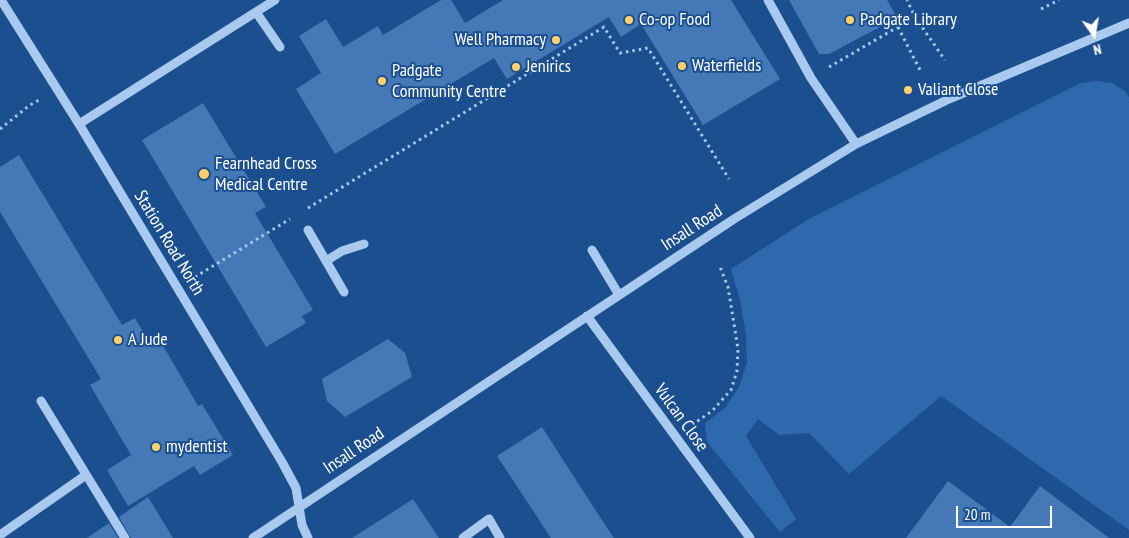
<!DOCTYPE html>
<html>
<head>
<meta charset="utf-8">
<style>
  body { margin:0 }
  #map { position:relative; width:1129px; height:538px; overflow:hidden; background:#1b4f8f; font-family:"PT Sans Narrow",sans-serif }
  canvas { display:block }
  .north { position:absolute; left:1069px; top:10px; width:50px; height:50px; -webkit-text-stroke:4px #1b4f8f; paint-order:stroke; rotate:167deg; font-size:14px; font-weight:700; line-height:20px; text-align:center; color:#fff }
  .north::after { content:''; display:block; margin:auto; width:18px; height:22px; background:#fff; clip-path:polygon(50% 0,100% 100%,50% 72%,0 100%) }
  .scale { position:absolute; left:956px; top:506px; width:96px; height:22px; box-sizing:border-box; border:2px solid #fff; border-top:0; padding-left:6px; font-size:15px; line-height:18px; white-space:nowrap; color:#fff; -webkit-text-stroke:4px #1b4f8f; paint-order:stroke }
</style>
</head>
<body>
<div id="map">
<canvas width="1129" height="538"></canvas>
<div class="north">N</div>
<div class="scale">20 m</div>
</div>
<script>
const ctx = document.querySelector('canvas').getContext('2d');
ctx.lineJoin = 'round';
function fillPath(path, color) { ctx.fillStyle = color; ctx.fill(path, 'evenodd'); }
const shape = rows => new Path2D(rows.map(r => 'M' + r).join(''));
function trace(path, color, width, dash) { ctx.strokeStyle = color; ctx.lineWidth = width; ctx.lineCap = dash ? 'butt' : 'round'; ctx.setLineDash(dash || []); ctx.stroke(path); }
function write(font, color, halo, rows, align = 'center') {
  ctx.font = font + ' "PT Sans Narrow",sans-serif'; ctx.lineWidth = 4; ctx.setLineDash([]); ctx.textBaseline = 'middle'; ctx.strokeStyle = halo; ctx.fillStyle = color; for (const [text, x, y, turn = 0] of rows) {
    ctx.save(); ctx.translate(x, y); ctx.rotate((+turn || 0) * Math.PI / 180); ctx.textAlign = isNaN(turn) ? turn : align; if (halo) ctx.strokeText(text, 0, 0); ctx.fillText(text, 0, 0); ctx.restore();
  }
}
const green = shape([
  [1097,81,1112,83,1125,91,1129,97,1129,530,941,396,849,474,809,433,779,435,758,419,746,436,796,519,780,532,707,442,705,423,725,408,739,387,747,362,746,334,740,300,731,269,809,219,1081,83]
]);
const building = shape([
  [441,0,451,0,465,23,503,0,731,0,780,79,703,125,641,24,621,37,609,17,507,79,494,58,335,154,296,89,321,73,299,36,326,19,343,47,378,26,383,35],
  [789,0,887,0,897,18,829,54,819,54],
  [203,103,266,207,255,213,313,310,302,316,306,323,266,347,142,140],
  [19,155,122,325,135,318,148,340,157,335,198,406,202,404,233,455,200,475,194,466,128,506,107,470,131,455,90,385,101,379,0,212,0,167],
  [388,339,405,353,412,377,345,417,327,401,322,379],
  [542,427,594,508,614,538,551,538,497,456],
  [948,481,1010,527,1040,486,1109,538,906,538],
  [148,497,173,538,131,538,119,517],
  [413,499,439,538,352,538],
  [109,523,118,538,87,538]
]);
const path = shape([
  [1041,9,1059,0],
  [915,17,945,60],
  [898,27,921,72],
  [829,67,915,17,907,0],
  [0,129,30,105,39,100],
  [308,208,604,27,620,53,648,48,729,179],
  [195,277,290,219],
  [692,425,712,411,731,390,737,371,738,349,728,287,720,267]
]);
const minor = shape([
  [1,0,79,124,282,462,296,488,302,525,308,538],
  [768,0,811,78,856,144],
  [256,12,280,47],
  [79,124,275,0],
  [308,230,344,292],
  [592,250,619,295],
  [326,261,342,251,364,244],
  [587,316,750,538],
  [41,401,125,538],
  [0,535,86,475],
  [253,538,734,219,856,144,949,99,1129,23],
  [463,538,489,519,500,538]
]);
const markers = [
  [629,20,5,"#ffd166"],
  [850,20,5,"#ffd166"],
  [556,40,5,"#ffd166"],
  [682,66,5,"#ffd166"],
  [516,67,5,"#ffd166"],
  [382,81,5,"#ffd166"],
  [908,90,5,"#ffd166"],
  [204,174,6,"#ffd166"],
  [118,340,5,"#ffd166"],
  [156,447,5,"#ffd166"]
];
const poiNames = [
  ["Co-op Food",639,20],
  ["Padgate Library",860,20],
  ["Well Pharmacy",546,40,"right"],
  ["Waterfields",692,66],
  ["Jenirics",526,67],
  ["Padgate",392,71],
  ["Community Centre",392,92],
  ["Valiant Close",918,90],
  ["Fearnhead Cross",215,164],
  ["Medical Centre",215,185],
  ["A Jude",128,340],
  ["mydentist",166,447]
];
const streetNames = [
  ["Insall Road",692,228,-33],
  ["Station Road North",169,243,59],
  ["Vulcan Close",681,418,54],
  ["Insall Road",354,451,-34]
];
fillPath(green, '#2e69ad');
fillPath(building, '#4478b7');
trace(path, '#a9c9ee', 3, [2.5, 4]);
trace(minor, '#a9c9ee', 9);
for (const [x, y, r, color] of markers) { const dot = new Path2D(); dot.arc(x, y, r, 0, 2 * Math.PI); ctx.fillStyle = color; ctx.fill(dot); trace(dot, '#1b4f8f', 2); }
write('18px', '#fff', '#1b4f8f', poiNames, 'left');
write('18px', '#fff', '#1b4f8f', streetNames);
</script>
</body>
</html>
